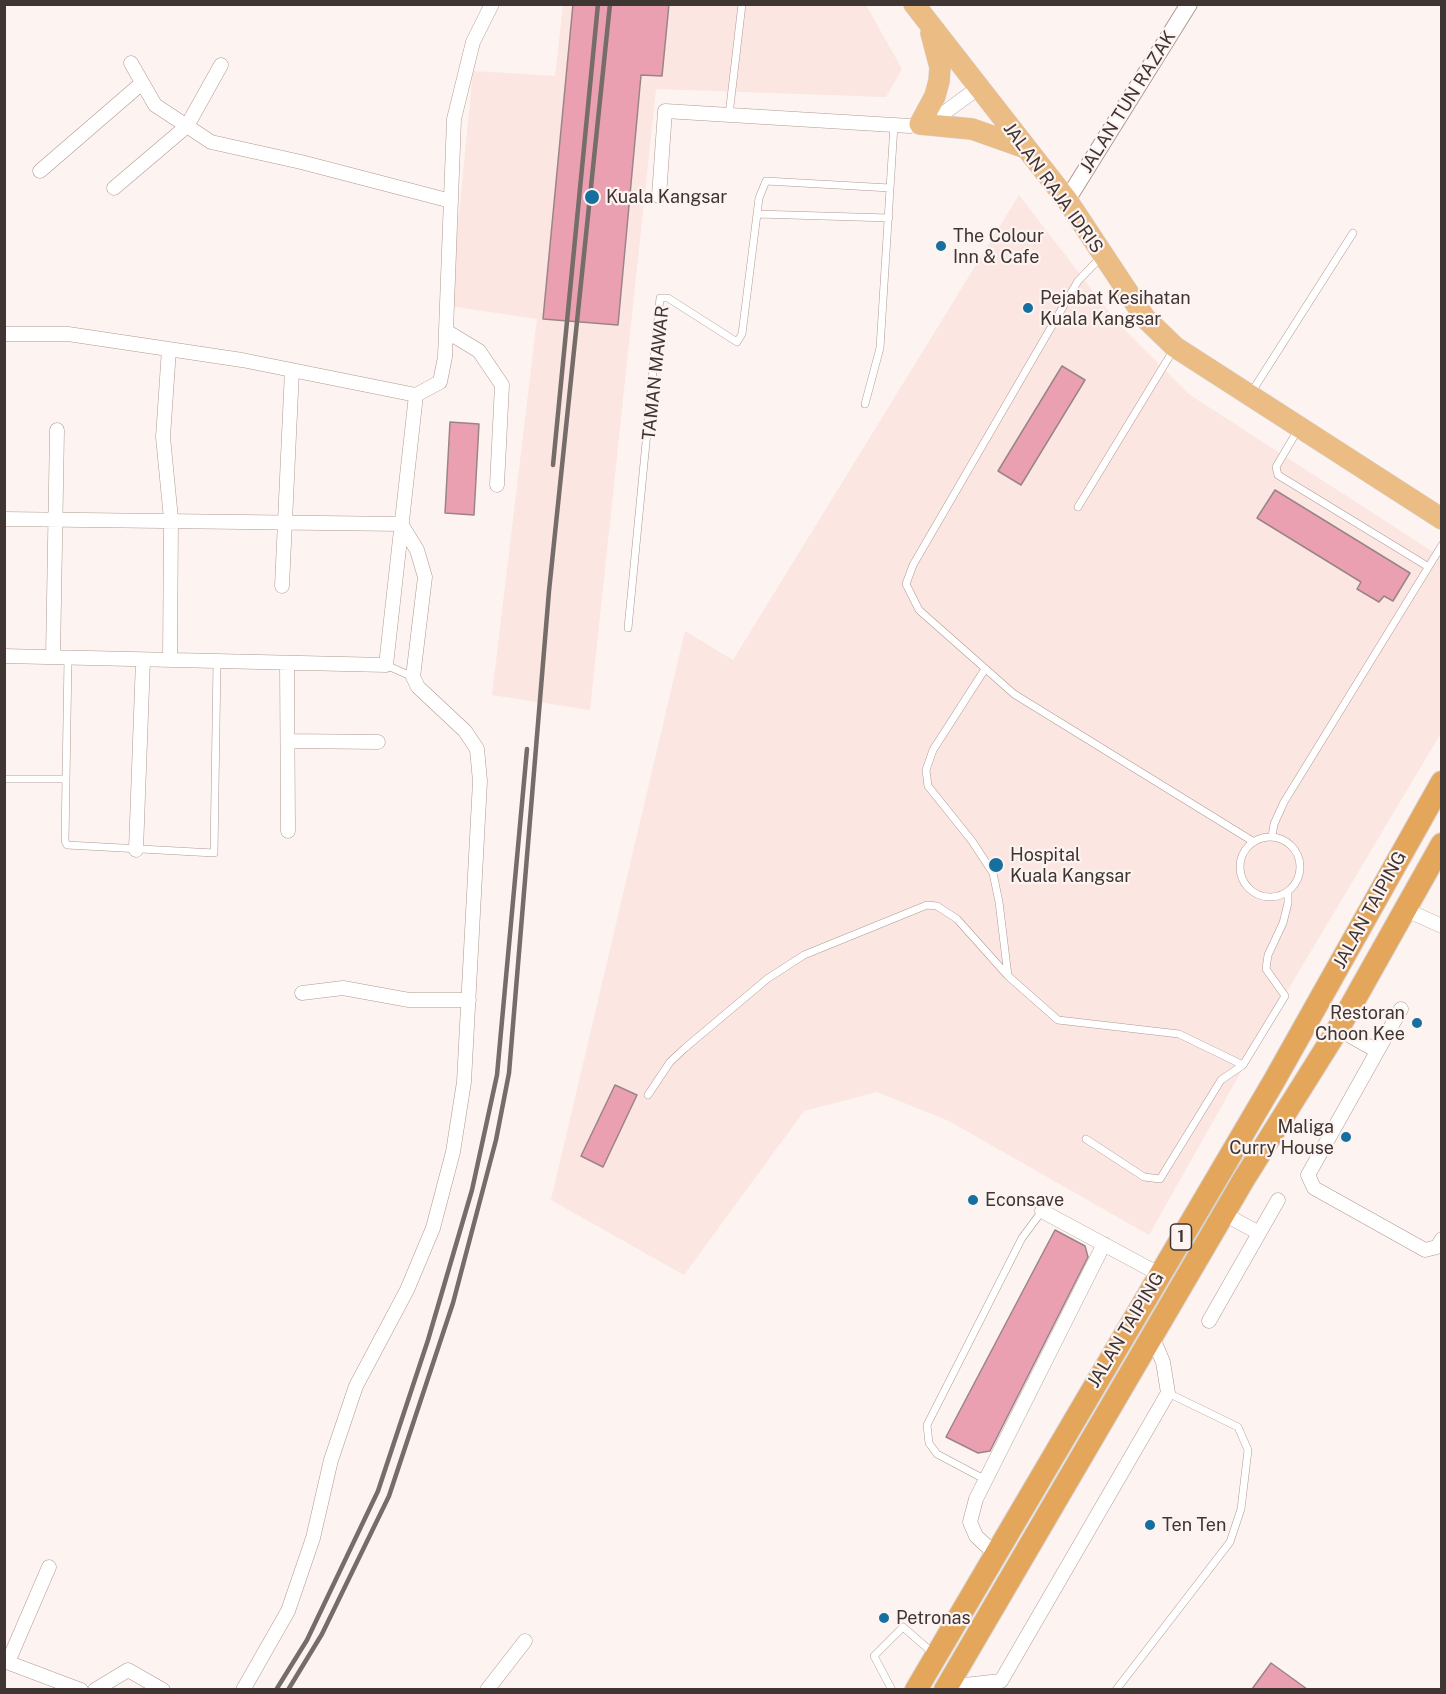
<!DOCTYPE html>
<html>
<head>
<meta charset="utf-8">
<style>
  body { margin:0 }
  #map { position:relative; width:1446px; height:1694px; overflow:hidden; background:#fdf3f0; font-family:"Public Sans",sans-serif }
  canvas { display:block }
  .frame { position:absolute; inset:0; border:6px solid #3f3533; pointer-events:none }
</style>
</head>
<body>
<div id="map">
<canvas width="1446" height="1694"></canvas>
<div class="frame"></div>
</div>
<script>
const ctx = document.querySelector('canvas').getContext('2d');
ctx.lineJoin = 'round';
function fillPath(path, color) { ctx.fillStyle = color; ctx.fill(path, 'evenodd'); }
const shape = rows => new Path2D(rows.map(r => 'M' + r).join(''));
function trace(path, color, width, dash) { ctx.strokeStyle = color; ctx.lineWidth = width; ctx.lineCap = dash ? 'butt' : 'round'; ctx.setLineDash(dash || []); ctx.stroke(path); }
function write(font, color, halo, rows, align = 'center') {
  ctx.font = font + ' "Public Sans",sans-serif'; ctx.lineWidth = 4.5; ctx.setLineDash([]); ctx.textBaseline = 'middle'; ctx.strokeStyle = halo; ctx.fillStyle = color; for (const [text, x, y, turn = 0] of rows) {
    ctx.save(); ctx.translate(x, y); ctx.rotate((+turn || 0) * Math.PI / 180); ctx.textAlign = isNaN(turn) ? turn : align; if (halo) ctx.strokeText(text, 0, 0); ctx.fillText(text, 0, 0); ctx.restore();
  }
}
const built = shape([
  [563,5,866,5,902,69,886,97,656,89,590,710,492,695,537,319,450,306,473,71,555,76],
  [1019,195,1116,321,1190,395,1441,557,1441,733,1273,1015,1149,1235,949,1121,877,1092,804,1111,684,1275,551,1200,685,631,733,660]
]);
const building = shape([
  [573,4,669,4,662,76,641,75,618,325,543,319,573,4],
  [1062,366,1085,380,1021,485,998,471,1062,366],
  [450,422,479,424,474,515,445,513,450,422],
  [1275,490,1410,573,1393,601,1384,596,1379,602,1357,589,1361,582,1257,518,1275,490],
  [615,1085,637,1095,603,1167,581,1156,615,1085],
  [1055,1230,1085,1246,1088,1257,990,1451,978,1453,946,1437,1055,1230],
  [1271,1663,1307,1689,1252,1689,1271,1663]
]);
const service = shape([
  [729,115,742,4],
  [757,214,889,218],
  [1101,257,1078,281,913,565,906,584,919,610,1014,694,1254,842],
  [1251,393,1353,233],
  [865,404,880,348,894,125],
  [1299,428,1276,467,1278,475,1427,566],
  [1078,507,1174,349],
  [628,628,660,298,668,298,737,342,742,334,759,198,766,181,890,188],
  [68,658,65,841,67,845,214,853,217,662],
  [386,665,413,677],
  [985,669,933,750,926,770,928,786,972,841,993,873,999,902,1008,976,1058,1020,1179,1034,1243,1065],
  [4,779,66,779],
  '1240 867a30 30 0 1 1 60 0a30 30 0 1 1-60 0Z',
  [1272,837,1274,824,1284,802,1442,545],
  [648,1095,670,1062,685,1048,767,979,804,955,927,905,937,906,957,919,1008,976],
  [1086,1139,1144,1177,1160,1179,1221,1080,1243,1065,1285,996,1266,969,1268,955,1283,923,1288,903,1288,892],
  [986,1480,937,1454,929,1443,927,1425,1022,1238,1042,1211],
  [892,1690,874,1656,903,1627,934,1654],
  [1116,1690,1230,1542,1241,1509,1248,1450,1238,1427,1168,1393]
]);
const minor = shape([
  [131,63,155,105,211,142,301,162,451,201],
  [40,171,142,83],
  [114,188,187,126,221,65],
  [659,196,665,111,910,126,933,121,978,88],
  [446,331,479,351,502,385,497,485],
  [4,334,68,334,242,360,416,395,440,382,445,357,454,119,473,42,492,4],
  [169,349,163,437,171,519,170,660],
  [4,519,401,524,417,550,425,577,413,677,418,687,465,731,477,749,480,781,464,1082,453,1152,433,1228,407,1290,356,1386,331,1460,313,1538,288,1611,243,1690],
  [282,586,292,370],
  [4,656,386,665,416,395],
  [53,657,57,430],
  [287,663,288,831],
  [288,741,378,742],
  [136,850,143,660],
  [1406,910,1442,926],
  [302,993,343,988,409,1000,469,1000],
  [1401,1009,1308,1175,1314,1188,1425,1250,1437,1247,1442,1239],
  [1338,1029,1377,1051],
  [1042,1211,1159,1274],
  [1224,1214,1259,1233],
  [1209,1321,1278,1200],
  [995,1554,976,1536,970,1522,976,1499,1104,1244],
  [4,1661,81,1690],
  [8,1662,49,1567],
  [946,1687,1001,1681,1168,1393,1163,1362,1152,1336],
  [95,1690,128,1670,163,1690],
  [487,1690,525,1641]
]);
const tertiary = shape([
  [1067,200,1189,4]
]);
const primary = shape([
  [914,4,1067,200,1145,318,1175,347,1442,519],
  [931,33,940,67,939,81,935,96,920,124,972,129,1023,147]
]);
const trunk = shape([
  [916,1690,1274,1081,1442,782],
  [945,1690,1244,1179,1338,1029,1442,844]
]);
const rail = shape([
  [553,465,598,4],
  [276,1690,307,1640,378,1491,428,1340,472,1190,497,1075,527,749],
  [288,1690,322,1634,389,1496,453,1303,496,1140,509,1073,549,591,610,4]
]);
const markers = [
  [592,197,8,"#166f9e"],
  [941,246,6,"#166f9e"],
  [1028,308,6,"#166f9e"],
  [996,865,8,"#166f9e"],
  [1417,1023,6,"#166f9e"],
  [1346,1137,6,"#166f9e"],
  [973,1200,6,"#166f9e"],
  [1150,1525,6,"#166f9e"],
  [884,1618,6,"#166f9e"]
];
const shields = [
  [1181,1237,21]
];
const shieldNames = [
  ["1",1181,1237]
];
const streetNames = [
  ["JALAN TUN RAZAK",1128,102,-58],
  ["JALAN RAJA IDRIS",1053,188,54],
  ["TAMAN MAWAR",656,373,-84],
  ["JALAN TAIPING",1370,910,-61],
  ["JALAN TAIPING",1126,1330,-59]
];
const poiNames = [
  ["Kuala Kangsar",606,197],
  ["The Colour",953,236],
  ["Inn & Cafe",953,257],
  ["Pejabat Kesihatan",1040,298],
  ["Kuala Kangsar",1040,319],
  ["Hospital",1010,855],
  ["Kuala Kangsar",1010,876],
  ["Restoran",1405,1013,"right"],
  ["Choon Kee",1405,1034,"right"],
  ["Maliga",1334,1127,"right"],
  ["Curry House",1334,1148,"right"],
  ["Econsave",985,1200],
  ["Ten Ten",1162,1525],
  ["Petronas",896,1618]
];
fillPath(built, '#fbe6e1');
fillPath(building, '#eba0b2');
trace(building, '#9b8489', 1.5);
trace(service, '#b09992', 8);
trace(minor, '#b09992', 15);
trace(tertiary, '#b09992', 18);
trace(primary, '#d5d3d2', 22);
trace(trunk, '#d5d3d2', 24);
trace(service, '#fff', 7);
trace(minor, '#fff', 14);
trace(tertiary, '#fff', 16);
trace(primary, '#ebbc83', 21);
trace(trunk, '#e4a65a', 22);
trace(rail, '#766c69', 4.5);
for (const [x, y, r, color] of markers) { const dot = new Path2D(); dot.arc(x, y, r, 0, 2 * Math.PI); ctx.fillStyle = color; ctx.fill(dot); trace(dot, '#fdf3f0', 2); }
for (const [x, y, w] of shields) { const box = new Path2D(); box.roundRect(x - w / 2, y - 13, w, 26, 4.5); ctx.fillStyle = '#fdf3f0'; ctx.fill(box); trace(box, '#3f3533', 1.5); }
write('bold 16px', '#3f3533', null, shieldNames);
write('18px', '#3f3533', '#fdf3f0', streetNames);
write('18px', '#3f3533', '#fdf3f0', poiNames, 'left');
</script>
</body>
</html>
